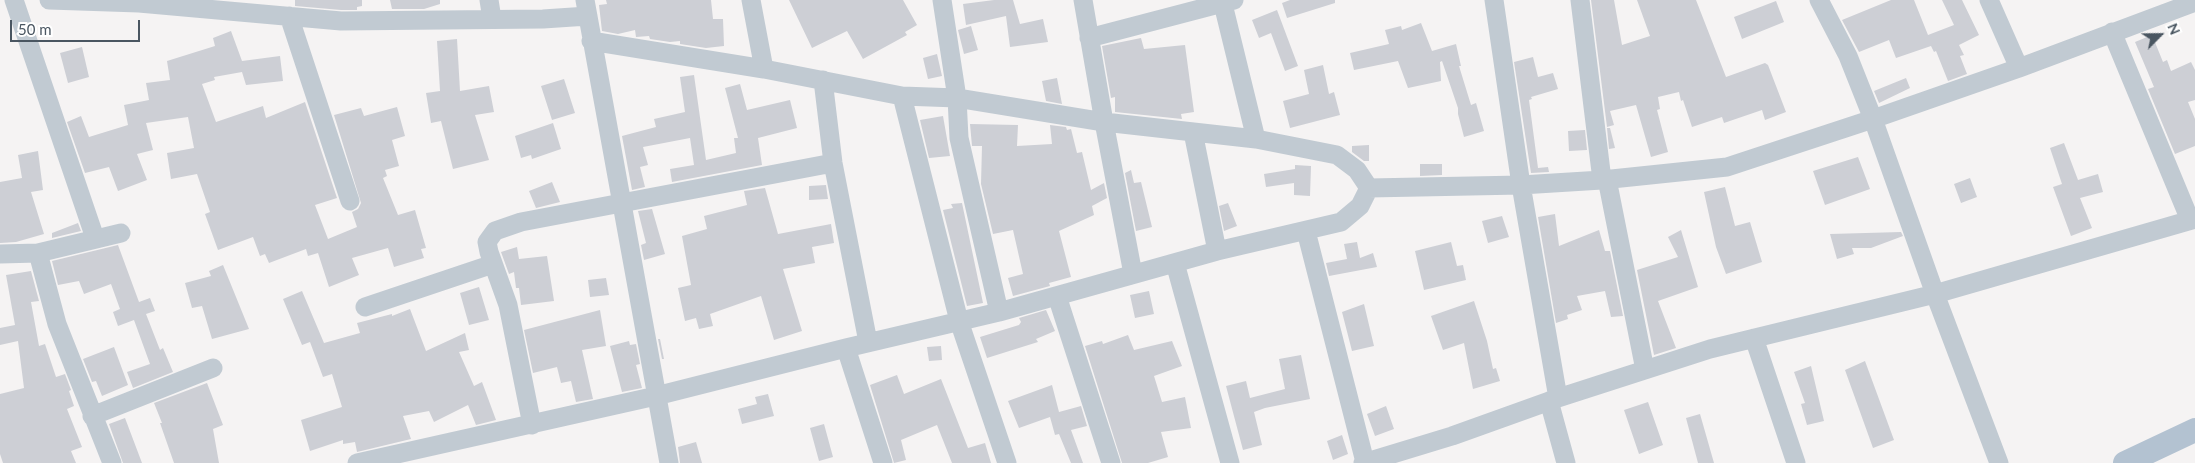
<!DOCTYPE html>
<html>
<head>
<meta charset="utf-8">
<style>
  body { margin:0 }
  #map { position:relative; width:2195px; height:463px; overflow:hidden; background:#f5f3f3; font-family:Lato,sans-serif }
  canvas { display:block }
  .north { position:absolute; left:2135px; top:10px; width:50px; height:50px; -webkit-text-stroke:4px #fff; paint-order:stroke; rotate:67deg; font-size:14px; font-weight:700; line-height:20px; text-align:center; color:#4a5661 }
  .north::after { content:''; display:block; margin:auto; width:18px; height:22px; background:#4a5661; clip-path:polygon(50% 0,100% 100%,50% 72%,0 100%) }
  .scale { position:absolute; left:10px; top:20px; width:130px; height:22px; box-sizing:border-box; border:2px solid #4a5661; border-top:0; padding-left:6px; font-size:15px; line-height:18px; white-space:nowrap; color:#4a5661; -webkit-text-stroke:4px #fff; paint-order:stroke }
</style>
</head>
<body>
<div id="map">
<canvas width="2195" height="463"></canvas>
<div class="north">N</div>
<div class="scale">50 m</div>
</div>
<script>
const ctx = document.querySelector('canvas').getContext('2d');
ctx.lineJoin = 'round';
function fillPath(path, color) { ctx.fillStyle = color; ctx.fill(path, 'evenodd'); }
const shape = rows => new Path2D(rows.map(r => 'M' + r).join(''));
function trace(path, color, width, dash) { ctx.strokeStyle = color; ctx.lineWidth = width; ctx.lineCap = dash ? 'butt' : 'round'; ctx.setLineDash(dash || []); ctx.stroke(path); }
const building = shape([
  [295,0,362,0,362,6,357,7,357,10,341,10,295,6],
  [390,0,440,0,440,4,424,9,392,9],
  [606,0,711,0,713,19,723,19,724,46,706,48,680,44,680,41,670,42,650,39,649,36,636,37,635,30,618,34,602,31,599,5,607,4],
  [789,0,903,0,917,25,905,32,907,35,863,59,847,31,812,48],
  [994,0,1013,0,1020,24,1043,19,1048,42,1010,47,1006,16,966,25,963,4],
  [1290,0,1335,0,1335,3,1287,18,1282,3],
  [1591,0,1614,0,1622,45,1650,36,1637,0,1696,0,1726,77,1765,63,1768,65,1786,112,1765,120,1762,110,1724,123,1722,117,1692,127,1683,100,1681,101,1679,92,1658,97,1660,109,1657,110,1668,152,1651,157,1636,105,1610,111,1614,125,1607,127],
  [1891,0,1914,0,1928,35,1954,25,1942,0,1962,0,1979,35,1959,45,1964,55,1960,56,1967,74,1948,81,1936,51,1934,52,1931,46,1896,58,1889,40,1859,52,1842,20],
  [1776,1,1784,22,1742,39,1734,17],
  [1277,10,1298,66,1285,71,1271,33,1259,38,1252,20],
  [1421,23,1432,51,1456,44,1461,66,1459,66,1471,105,1476,103,1484,131,1464,137,1458,114,1458,108,1442,61,1440,62,1441,81,1408,88,1398,61,1354,70,1350,53,1389,44,1385,30,1401,26,1402,30],
  [971,26,978,50,964,54,958,30],
  [231,31,242,61,280,56,283,81,246,85,242,72,214,77,215,80,202,84,216,122,263,106,266,118,305,102,337,198,315,205,328,239,357,227,352,212,358,209,361,203,334,115,361,108,364,116,397,107,405,136,392,140,399,166,385,170,387,176,383,178,398,215,415,210,426,248,421,249,424,258,394,267,388,248,352,258,359,275,329,287,318,253,308,256,306,249,269,263,265,254,260,256,253,237,218,250,205,214,210,212,197,174,171,179,167,153,194,148,188,117,146,123,153,150,137,154,147,180,118,191,109,167,85,173,67,122,81,116,89,137,128,125,124,105,149,100,146,83,170,80,167,61,215,46,213,38],
  [2152,35,2163,62,2167,60,2171,71,2191,62,2195,70,2195,100,2188,102,2195,119,2195,146,2175,154,2148,89,2154,87,2135,42],
  [1141,38,1144,49,1185,45,1194,112,1181,114,1182,119,1115,112,1115,97,1111,98,1102,46],
  [457,39,460,91,489,86,494,112,475,115,489,160,453,169,441,121,431,123,426,93,440,91,437,41],
  [82,47,89,77,68,83,60,53],
  [937,54,942,76,928,79,923,58],
  [1533,57,1538,77,1553,73,1558,89,1531,97,1532,99,1529,100,1538,168,1548,167,1549,172,1531,173,1514,62],
  [1323,65,1329,94,1334,92,1340,115,1290,128,1283,101,1309,94,1304,70],
  [694,75,706,160,736,153,734,138,738,138,725,88,740,84,747,110,790,100,797,128,758,138,762,165,672,182,670,169,694,165,690,138,643,147,648,165,640,167,645,187,632,190,622,136,656,127,654,119,685,112,680,77],
  [1057,78,1062,104,1046,101,1042,81],
  [1906,78,1910,88,1879,103,1874,91],
  [564,79,575,113,552,120,541,86],
  [943,116,950,156,929,158,920,120],
  [553,123,561,149,532,159,531,155,521,158,515,136],
  [970,124,1018,125,1017,146,1052,144,1050,125,1066,127,1067,130,1071,129,1077,153,1082,152,1091,190,1104,183,1107,198,1092,206,1094,215,1059,231,1071,277,1049,283,1050,286,1013,296,1008,278,1023,274,1013,230,993,234,981,184,982,146,972,146],
  [1607,128,1610,128,1615,148,1609,149],
  [1585,130,1587,150,1569,151,1568,131],
  [2064,143,2078,180,2098,174,2103,192,2080,198,2092,228,2071,236,2053,187,2062,184,2050,148],
  [1369,145,1369,161,1364,161,1352,152,1352,146],
  [38,151,43,190,31,192,44,234,16,242,0,243,0,182,22,178,18,155],
  [1858,157,1870,189,1825,205,1813,171],
  [1420,164,1442,164,1442,175,1420,176],
  [1295,165,1311,166,1310,196,1294,195,1294,183,1266,187,1264,174,1295,169],
  [1131,170,1134,183,1141,182,1152,227,1136,231,1125,173],
  [1970,178,1977,197,1961,203,1954,184],
  [552,182,560,202,536,208,529,191],
  [826,185,828,199,809,200,809,186],
  [1725,187,1735,226,1750,222,1762,262,1726,274,1716,247,1704,192],
  [765,188,778,234,831,224,834,243,812,247,815,263,783,269,802,331,774,340,761,296,710,314,713,326,699,329,696,318,685,321,678,288,691,285,682,236,707,229,704,216,747,205,744,191],
  [962,203,983,303,967,306,943,210,953,208,951,204],
  [1228,203,1237,226,1224,231,1219,206],
  [652,209,665,254,644,260,641,245,646,243,638,211],
  [1555,214,1559,246,1599,230,1605,251,1610,251,1623,316,1611,317,1605,291,1577,296,1582,310,1567,315,1568,319,1556,323,1538,217],
  [1502,216,1509,237,1488,243,1482,221],
  [78,223,81,231,52,238,52,233],
  [1681,230,1698,287,1658,301,1676,348,1654,355,1637,270,1678,257,1668,237],
  [1901,232,1903,236,1871,248,1852,248,1854,254,1837,259,1830,234],
  [1357,242,1360,258,1373,253,1377,267,1329,276,1326,263,1347,259,1344,244],
  [1451,242,1457,266,1463,265,1466,280,1424,290,1415,251],
  [118,245,139,302,150,298,155,311,146,314,160,350,163,348,173,372,133,388,127,372,150,364,134,320,118,326,113,312,120,309,111,284,84,294,79,281,58,285,52,261],
  [517,247,519,259,547,256,554,301,521,305,519,288,516,288,514,272,509,274,501,252],
  [223,265,249,329,212,339,202,306,192,308,185,283,211,276,209,271],
  [31,271,39,301,31,302,39,346,45,344,56,377,65,374,71,390,69,391,74,406,67,409,82,447,71,451,76,463,3,463,0,454,0,394,24,388,18,341,0,345,0,328,15,325,6,275],
  [606,278,609,295,590,297,588,280],
  [479,287,489,320,469,325,460,293],
  [302,291,324,343,360,333,357,323,392,314,392,316,410,309,426,351,465,333,469,350,459,352,474,386,482,382,496,420,476,425,468,405,434,422,429,411,403,416,411,439,357,452,355,442,343,444,343,440,310,451,301,420,342,407,332,374,323,377,310,342,302,345,283,299],
  [1149,291,1154,314,1135,318,1130,295],
  [1474,301,1487,341,1493,369,1496,368,1500,381,1473,389,1464,343,1443,350,1431,316],
  [1364,304,1374,346,1352,351,1342,312],
  [600,310,606,346,582,350,593,399,576,402,571,381,561,383,557,367,533,373,524,330],
  [1046,310,1055,331,1036,339,1038,342,987,358,980,337,1019,325,1021,322,1019,318],
  [1128,335,1134,350,1172,341,1182,366,1154,376,1162,402,1185,397,1191,428,1161,432,1168,457,1148,463,1122,463,1085,346,1102,341,1103,344],
  [658,339,660,339,664,359,662,359],
  [629,341,630,345,636,344,640,364,636,365,642,388,622,392,610,346],
  [941,346,942,360,929,361,927,347],
  [114,347,128,385,102,396,96,381,92,382,83,359],
  [1301,355,1310,399,1265,408,1254,412,1262,445,1243,450,1226,386,1246,381,1250,398,1285,389,1279,359],
  [1865,361,1894,440,1873,448,1845,370],
  [1811,366,1824,421,1807,425,1801,404,1805,403,1794,372],
  [897,375,904,394,941,379,968,448,985,443,991,463,952,463,937,425,901,440,906,460,894,463,870,385],
  [207,383,223,425,213,429,219,463,174,463,160,423,162,423,154,403],
  [1052,385,1059,412,1081,406,1087,426,1071,430,1083,463,1071,463,1059,434,1055,435,1050,417,1019,428,1008,401],
  [768,394,774,416,742,424,738,409,757,404,755,397],
  [1648,402,1663,445,1639,454,1624,410],
  [1386,406,1394,429,1375,436,1367,414],
  [1700,414,1714,463,1698,463,1686,418],
  [125,418,142,463,123,463,109,424],
  [824,424,833,457,819,461,810,428],
  [1342,435,1348,454,1333,460,1327,441],
  [696,442,702,463,680,463,678,447]
]);
const minor = shape([
  [14,0,95,238],
  [49,0,139,3,341,21,543,19,588,16],
  [489,0,492,19],
  [585,0,669,463],
  [751,0,764,69],
  [942,0,957,98,959,138,999,312],
  [1083,0,1104,122,1133,274],
  [1222,0,1256,139],
  [1494,0,1521,185,1558,398],
  [1580,0,1602,180],
  [1819,0,1848,56,1873,119,1935,294,1999,463],
  [1989,0,2019,68],
  [289,16,350,201],
  [2112,32,2190,220],
  [1089,38,1234,0],
  [591,41,764,69,902,96,957,98,1104,122,1256,139,1337,155,1357,170,1369,188],
  [823,80,833,163,868,342],
  [902,96,959,321,1007,463],
  [1193,132,1217,251],
  [1607,179,1645,370],
  [1369,188,1521,185,1602,180,1727,167,1873,119,2019,68,2195,2],
  [1306,231,1365,462],
  [38,253,57,324,112,463],
  [0,254,38,253,121,233],
  [1175,263,1230,463],
  [1057,296,1111,463],
  [365,307,493,264],
  [1754,338,1796,463],
  [846,348,883,463],
  [1549,401,1566,463],
  [92,416,213,368],
  [532,425,508,305,489,252,487,242,495,231,521,222,833,163],
  [357,463,656,396,846,348,999,312,1217,251,1341,222,1360,206,1369,188],
  [1363,463,1452,436,1558,398,1710,349,1935,294,2195,219]
]);
const major = shape([
  [2125,463,2195,430]
]);
fillPath(building, '#cdcfd5');
trace(minor, '#c1cad2', 19);
trace(major, '#b3c2d1', 24);
</script>
</body>
</html>
